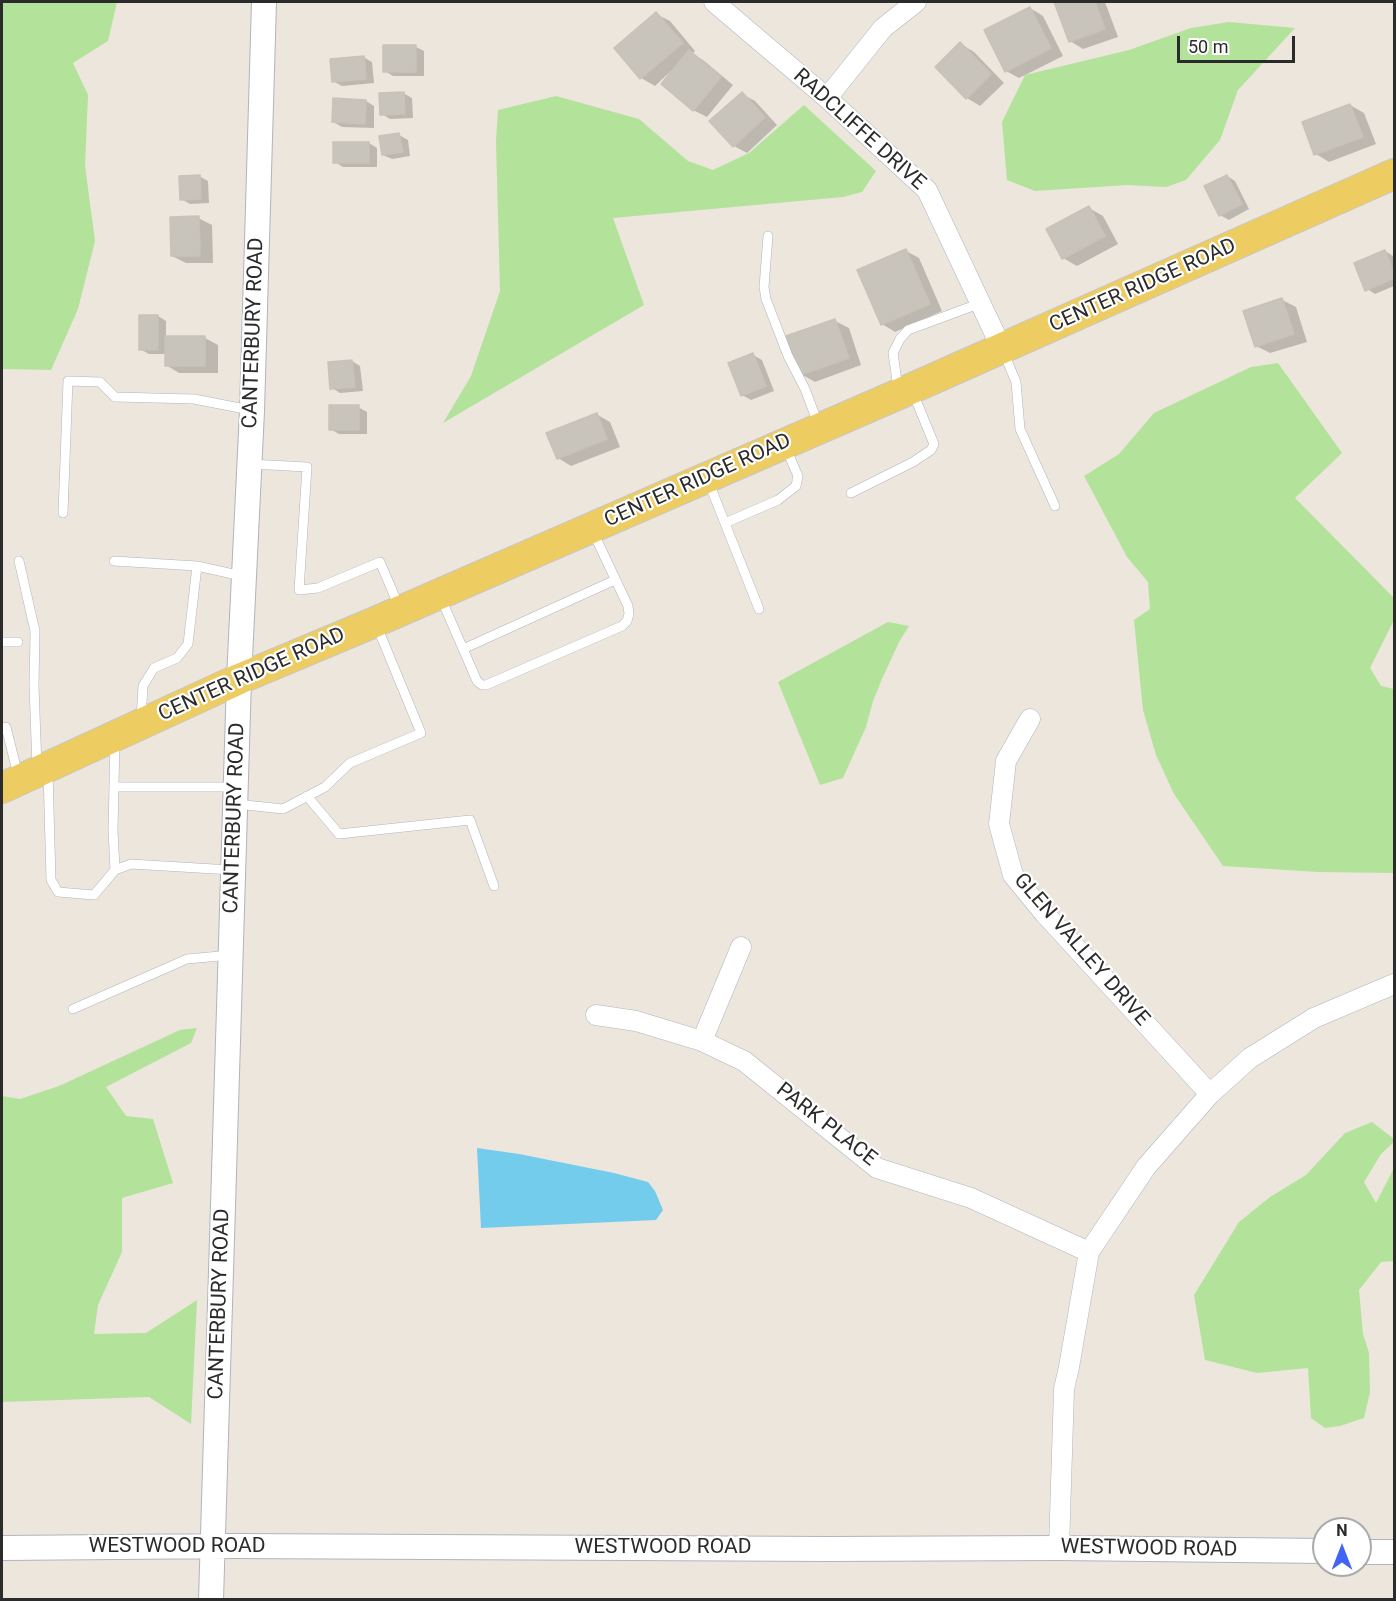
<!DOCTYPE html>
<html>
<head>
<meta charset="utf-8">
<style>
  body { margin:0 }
  #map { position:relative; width:1396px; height:1601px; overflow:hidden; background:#ece6dd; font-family:Roboto,sans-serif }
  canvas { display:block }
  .frame { position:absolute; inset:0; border:3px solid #2b2b2b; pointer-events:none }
  .north { position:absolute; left:1312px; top:1517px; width:60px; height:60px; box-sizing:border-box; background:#fff; border:2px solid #aaa; border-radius:50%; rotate:0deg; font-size:16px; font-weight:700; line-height:24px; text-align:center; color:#2b2b2b }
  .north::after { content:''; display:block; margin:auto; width:21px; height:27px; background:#4164f6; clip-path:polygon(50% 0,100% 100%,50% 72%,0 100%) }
  .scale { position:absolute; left:1177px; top:36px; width:118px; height:27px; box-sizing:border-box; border:3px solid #2b2b2b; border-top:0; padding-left:8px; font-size:18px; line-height:21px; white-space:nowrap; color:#2b2b2b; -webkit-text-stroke:4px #fff; paint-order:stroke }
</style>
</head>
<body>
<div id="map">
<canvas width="1396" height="1601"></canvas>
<div class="frame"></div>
<div class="north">N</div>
<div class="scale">50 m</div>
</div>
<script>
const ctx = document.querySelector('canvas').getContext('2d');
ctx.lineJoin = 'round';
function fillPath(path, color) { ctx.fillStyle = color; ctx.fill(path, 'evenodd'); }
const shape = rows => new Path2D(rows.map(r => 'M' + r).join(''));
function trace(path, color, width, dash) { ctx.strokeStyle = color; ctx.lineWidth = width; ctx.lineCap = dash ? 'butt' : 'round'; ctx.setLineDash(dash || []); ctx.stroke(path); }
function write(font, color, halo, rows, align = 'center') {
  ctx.font = font + ' Roboto,sans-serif'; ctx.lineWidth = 4.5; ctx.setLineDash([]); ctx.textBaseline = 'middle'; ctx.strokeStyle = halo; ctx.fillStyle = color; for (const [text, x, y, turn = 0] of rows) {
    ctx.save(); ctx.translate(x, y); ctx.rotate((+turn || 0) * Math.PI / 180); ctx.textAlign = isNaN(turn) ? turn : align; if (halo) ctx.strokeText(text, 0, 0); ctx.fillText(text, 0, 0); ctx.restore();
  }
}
const green = shape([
  [2,2,117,2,108,41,73,63,88,95,85,166,95,241,78,309,51,370,2,369],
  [1229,22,1295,28,1238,90,1220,140,1186,180,1166,187,1127,185,1035,191,1007,180,1002,122,1025,75,1129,50,1191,28],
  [556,96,639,119,688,161,713,170,749,153,804,105,876,171,862,192,843,197,613,218,644,305,443,423,471,376,500,291,496,141,498,110],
  [1278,363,1342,453,1295,498,1394,598,1394,620,1370,668,1381,686,1394,689,1394,873,1318,872,1223,866,1174,794,1156,755,1143,710,1134,620,1150,609,1148,582,1127,557,1084,476,1119,454,1154,413,1251,367],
  [888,622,909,626,899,642,882,679,873,701,866,727,843,778,820,785,778,682],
  [197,1028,191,1043,106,1087,126,1116,153,1119,173,1183,122,1198,122,1252,98,1305,94,1334,146,1333,197,1300,191,1424,149,1397,2,1402,2,1096,20,1099,59,1086,180,1030],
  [1372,1122,1394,1139,1394,1142,1381,1154,1364,1182,1376,1203,1394,1168,1394,1261,1381,1262,1359,1290,1363,1334,1369,1353,1370,1392,1364,1418,1340,1426,1325,1428,1311,1418,1308,1368,1257,1373,1205,1360,1194,1295,1239,1222,1270,1197,1306,1175,1345,1133]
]);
const water = shape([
  [477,1148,519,1154,614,1173,648,1182,655,1191,663,1210,656,1220,481,1228]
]);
const shadow = shape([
  [1055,2,1105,2,1118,37,1083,49,1070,41],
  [1030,8,1043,16,1063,56,1019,78,1006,71],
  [656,14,670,21,695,51,692,54,703,60,733,85,707,117,693,110,671,71,655,86,641,78,616,48],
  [961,44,974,52,1004,83,980,106,967,98],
  [416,47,424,51,424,76,393,76,385,71],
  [363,57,372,62,374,83,342,86,333,81],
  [403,93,412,98,413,118,390,119,382,114],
  [742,94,755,101,777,125,747,153,734,146],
  [366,101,374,106,374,128,342,127,333,122],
  [1350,105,1364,113,1376,144,1329,162,1316,154,1304,123],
  [399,135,408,140,410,156,392,159,383,155],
  [369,143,377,148,377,167,343,167,335,162],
  [199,176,208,181,209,203,190,204,181,199],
  [1227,176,1235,181,1249,209,1229,220,1220,215],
  [1089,208,1103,216,1118,244,1077,266,1063,258],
  [198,218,212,225,213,263,186,263,172,256],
  [906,251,919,258,942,311,895,332,882,324],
  [1385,251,1393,256,1394,259,1394,286,1375,294,1367,289],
  [1282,300,1296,307,1307,342,1270,353,1256,346],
  [158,316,166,321,166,338,205,338,218,345,218,373,179,373,166,365,166,354,149,354,140,349],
  [835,321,849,328,861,365,815,382,801,374],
  [753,355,762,360,774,391,751,400,742,395],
  [352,361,360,366,363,391,340,393,332,388],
  [358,407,367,412,367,434,339,434,330,429],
  [596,414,610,422,620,447,571,466,558,458]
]);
const building = shape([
  [1054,2,1095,2,1105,29,1069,42,1054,2],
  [1030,7,1051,48,1005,72,984,30,1030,7],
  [656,12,683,43,640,79,614,48,656,12],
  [960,42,991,74,966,99,935,67,960,42],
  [383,45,416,45,416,72,383,72,383,45],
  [689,50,721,77,693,111,661,84,689,50],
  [364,56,366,79,332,82,330,59,364,56],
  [404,92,405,114,380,115,379,93,404,92],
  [742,92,765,117,733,147,709,121,742,92],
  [333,98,366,100,365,124,332,122,333,98],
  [1350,104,1363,137,1314,155,1302,122,1350,104],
  [399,133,403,152,382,155,379,136,399,133],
  [333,142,369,142,369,163,333,163,333,142],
  [200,175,201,199,180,200,179,176,200,175],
  [1227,175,1242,204,1219,216,1204,186,1227,175],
  [1089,206,1105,236,1062,259,1046,229,1089,206],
  [199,216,200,256,171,256,170,217,199,216],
  [906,249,930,304,881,325,857,270,906,249],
  [1385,250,1394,273,1394,278,1365,291,1354,263,1385,250],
  [1282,298,1294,334,1255,347,1243,311,1282,298],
  [139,315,158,315,158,350,139,350,139,315],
  [835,319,849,358,800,375,786,336,835,319],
  [165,336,205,336,205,366,165,366,165,336],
  [753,353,766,386,741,396,728,363,753,353],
  [352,360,355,387,330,389,328,362,352,360],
  [329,405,359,405,359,430,329,430,329,405],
  [597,413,607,439,557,459,546,433,597,413]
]);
const service = shape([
  [768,236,764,287,766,299,788,356,805,389,819,426],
  [1003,351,1016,382,1020,429,1055,506],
  [898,388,893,353,900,339,908,330,981,303],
  [250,464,307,467,299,590,318,588,380,562,400,609],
  [709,483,759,609],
  [851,493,913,462,931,450,934,444,913,393],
  [63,513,68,381,100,382,115,397,194,399,250,410],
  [725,523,778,500,796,486,798,476,785,446],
  [19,561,35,631,34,686,37,767],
  [114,561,197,566,242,576],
  [440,596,477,681,482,685,486,685,622,626,627,621,629,614,628,606,593,532],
  [2,642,18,642],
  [463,649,615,580],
  [141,719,143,686,154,668,177,658,188,644,197,566],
  [2,728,6,727,18,775],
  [115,740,113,830,115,870],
  [48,772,51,880,58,892,94,895,115,870,131,864,231,870],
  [114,787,235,787],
  [307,796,339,834,470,820,494,886],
  [236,804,283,809,325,787,350,763,421,733,376,624],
  [73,1009,187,959,231,955]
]);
const minor = shape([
  [714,2,827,98,927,190,1002,349],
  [827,98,883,28,916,2],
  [1030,719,1006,761,999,824,1013,875,1045,914,1210,1094],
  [596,1015,636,1021,702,1041,744,1061,877,1168,971,1198,1089,1252],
  [702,1041,741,947],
  [1059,1548,1064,1389,1069,1367,1089,1252,1146,1167,1210,1094,1250,1058,1314,1018,1394,984]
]);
const tertiary = shape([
  [2,1548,234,1546,828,1549,1059,1548,1324,1551],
  [1360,1552,1394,1552],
  [211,1600,239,679,252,411,264,2]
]);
const primary = shape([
  [2,788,239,679,375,622,899,394,1394,174]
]);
const streetNames = [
  ["RADCLIFFE DRIVE",859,130,42],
  ["CENTER RIDGE ROAD",1143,286,-24],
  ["CANTERBURY ROAD",254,333,-88],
  ["CENTER RIDGE ROAD",698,481,-24],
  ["CENTER RIDGE ROAD",252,675,-24],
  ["CANTERBURY ROAD",235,818,-88],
  ["GLEN VALLEY DRIVE",1081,950,49],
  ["PARK PLACE",826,1125,38],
  ["CANTERBURY ROAD",220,1304,-88],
  ["WESTWOOD ROAD",177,1547],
  ["WESTWOOD ROAD",663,1548],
  ["WESTWOOD ROAD",1149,1549,1]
];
fillPath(green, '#b3e29b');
fillPath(water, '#73ccec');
fillPath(shadow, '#0003');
fillPath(building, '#c8c4bc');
trace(building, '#c8c2b7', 1.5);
trace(service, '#b1b4be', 10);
trace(minor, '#b1b4be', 21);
trace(tertiary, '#b1b4be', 26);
trace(primary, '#c8c8c8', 32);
trace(service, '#fff', 9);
trace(minor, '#fff', 20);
trace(tertiary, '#fff', 24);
trace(primary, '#edcc61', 30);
write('21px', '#2b2b2b', '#fff', streetNames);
</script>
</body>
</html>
